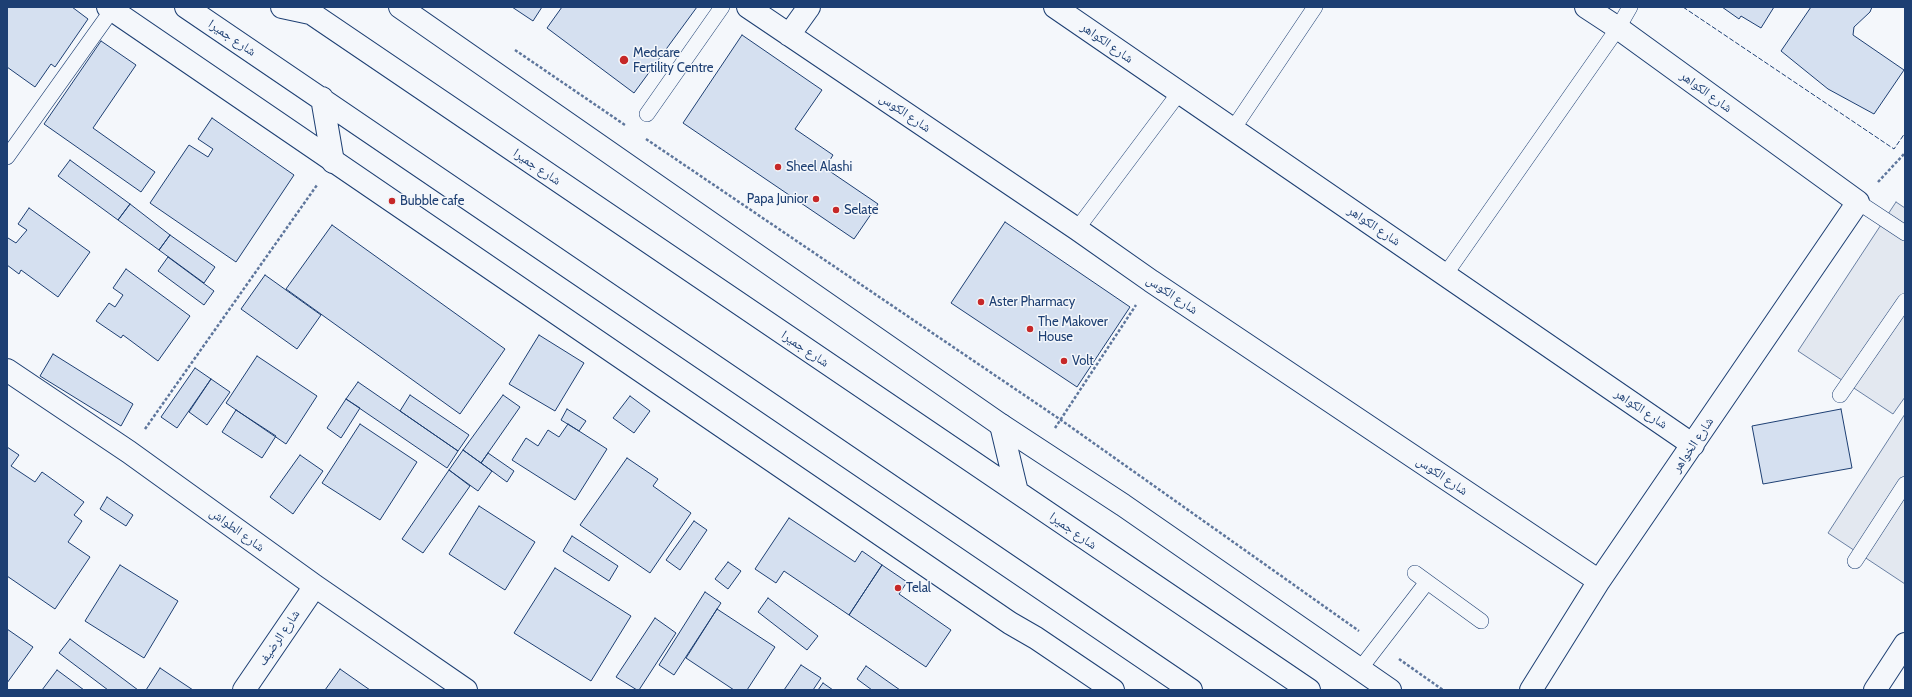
<!DOCTYPE html>
<html>
<head>
<meta charset="utf-8">
<style>
  body { margin:0 }
  #map { position:relative; width:1912px; height:697px; overflow:hidden; background:#f4f7fb; font-family:Cabin,sans-serif }
  canvas { display:block }
  .frame { position:absolute; inset:0; border:8px solid #1d3f73; pointer-events:none }
</style>
</head>
<body>
<div id="map">
<canvas width="1912" height="697"></canvas>
<div class="frame"></div>
</div>
<script>
const ctx = document.querySelector('canvas').getContext('2d');
ctx.lineJoin = 'round';
function fillPath(path, color) { ctx.fillStyle = color; ctx.fill(path, 'evenodd'); }
const shape = rows => new Path2D(rows.map(r => 'M' + r).join(''));
function trace(path, color, width, dash) { ctx.strokeStyle = color; ctx.lineWidth = width; ctx.lineCap = dash ? 'butt' : 'round'; ctx.setLineDash(dash || []); ctx.stroke(path); }
function write(font, color, halo, rows, align = 'center') {
  ctx.font = font + ' Cabin,"Noto Naskh Arabic",sans-serif'; ctx.lineWidth = 3; ctx.setLineDash([]); ctx.textBaseline = 'middle'; ctx.strokeStyle = halo; ctx.fillStyle = color; for (const [text, x, y, turn = 0] of rows) {
    ctx.save(); ctx.translate(x, y); ctx.rotate((+turn || 0) * Math.PI / 180); ctx.textAlign = isNaN(turn) ? turn : align; if (halo) ctx.strokeText(text, 0, 0); ctx.fillText(text, 0, 0); ctx.restore();
  }
}
const parking = shape([
  [1896,202,1905,208,1905,397,1893,414,1798,351,1896,202],
  [1905,414,1905,584,1828,533,1905,414]
]);
const building = shape([
  [7,7,72,7,88,19,55,67,51,64,35,87,7,67,7,7],
  [512,7,542,7,533,21,512,7],
  [562,7,697,7,634,93,547,28,562,7],
  [1722,7,1774,7,1761,28,1741,16,1739,19,1722,7],
  [1811,7,1872,7,1870,12,1854,27,1853,35,1904,70,1874,114,1828,89,1781,51,1811,7],
  [742,35,822,90,795,129,833,155,825,168,878,204,854,239,683,123,742,35],
  [101,41,136,65,93,128,155,172,141,192,44,124,101,41],
  [212,118,294,175,236,262,150,203,189,145,208,157,213,149,198,139,212,118],
  [70,160,130,204,118,220,58,176,70,160],
  [130,204,170,235,159,250,118,220,130,204],
  [29,208,90,252,58,297,21,270,19,274,7,265,7,239,8,238,16,243,27,230,18,224,29,208],
  [1005,222,1130,307,1077,387,951,303,1005,222],
  [332,225,505,349,460,414,286,289,332,225],
  [170,235,215,267,204,283,159,250,170,235],
  [168,257,214,291,204,305,158,271,168,257],
  [126,269,190,316,158,361,123,335,121,338,96,321,109,303,115,307,123,295,113,288,126,269],
  [265,275,321,315,297,349,241,309,265,275],
  [539,335,584,363,555,411,509,384,539,335],
  [53,354,133,404,121,426,40,376,53,354],
  [257,356,317,396,286,444,226,403,257,356],
  [195,368,211,379,177,428,161,417,195,368],
  [211,379,230,392,207,425,189,412,211,379],
  [358,382,458,451,447,468,346,399,358,382],
  [410,395,469,435,458,451,400,411,410,395],
  [503,395,520,407,481,463,463,450,503,395],
  [630,396,650,411,634,433,613,418,630,396],
  [346,399,360,408,341,438,327,428,346,399],
  [567,409,586,421,579,431,561,420,567,409],
  [1841,409,1852,468,1763,484,1752,426,1841,409],
  [236,410,276,436,262,458,222,432,236,410],
  [360,424,417,462,380,520,322,483,360,424],
  [568,424,607,449,575,500,512,460,526,438,538,446,548,430,559,437,568,424],
  [7,447,19,455,11,466,35,482,42,472,84,502,74,515,82,521,68,542,90,557,55,609,7,576,7,447],
  [463,450,492,471,478,491,449,470,463,450],
  [488,453,514,471,507,482,481,463,488,453],
  [300,455,323,471,293,514,270,497,300,455],
  [627,458,658,479,653,486,691,513,650,573,580,525,627,458],
  [449,470,470,486,423,553,402,539,449,470],
  [107,497,133,515,126,526,100,509,107,497],
  [479,506,535,542,505,590,449,554,479,506],
  [789,518,855,562,862,551,882,565,849,615,784,571,776,583,755,569,789,518],
  [694,521,707,530,680,570,666,560,694,521],
  [572,536,618,566,609,581,563,551,572,536],
  [728,562,741,571,728,589,715,579,728,562],
  [120,565,178,601,144,658,85,621,120,565],
  [882,565,907,582,899,594,951,630,926,667,849,615,882,565],
  [555,568,631,616,591,681,514,633,555,568],
  [705,592,721,603,674,675,659,665,705,592],
  [768,598,818,636,807,650,758,612,768,598],
  [717,609,775,647,747,690,734,690,686,658,717,609],
  [655,618,676,633,639,690,637,690,616,677,655,618],
  [7,629,33,647,7,683,7,629],
  [70,639,138,690,108,690,59,653,70,639],
  [801,665,821,678,813,690,784,690,801,665],
  [866,666,900,690,872,690,857,679,866,666],
  [160,668,193,690,146,690,160,668],
  [340,669,370,690,325,690,340,669],
  [57,670,84,690,42,690,57,670],
  [823,683,833,690,818,690,823,683]
]);
const path = shape([
  [515,50,625,125],
  [646,139,1061,420,1359,631],
  [1878,182,1905,153],
  [1055,428,1136,305],
  [145,429,317,185],
  [1399,659,1443,690]
]);
const lane = shape([
  [647,114,722,7],
  [1233,129,1315,7],
  [7,157,112,10],
  [1858,202,1905,233],
  [1077,229,1179,93],
  [1445,275,1618,28,1630,7],
  [1840,395,1905,301],
  [1855,561,1905,484],
  [1415,573,1481,621],
  [1360,669,1427,582]
]);
const street = shape([
  [108,7,1010,623,1036,638,1113,690],
  [400,7,1001,425,1123,505,1390,690],
  [748,7,1077,229,1151,281,1599,581],
  [1055,7,1693,445],
  [789,35,809,7],
  [7,370,129,452,315,586,466,690],
  [244,690,315,586],
  [1531,690,1599,581,1858,202,1618,28,1586,7],
  [1875,690,1905,644]
]);
const primary = shape([
  [186,7,1191,690],
  [282,7,310,13],
  [302,7,1309,690],
  [322,98,333,162],
  [1001,425,1017,492]
]);
const fence = shape([
  [1683,7,1894,149,1905,133]
]);
const markers = [
  [624,60,5,"#c62828"],
  [778,167,4,"#c62828"],
  [816,199,4,"#c62828"],
  [392,201,4,"#c62828"],
  [836,210,4,"#c62828"],
  [981,302,4,"#c62828"],
  [1030,329,4,"#c62828"],
  [1064,361,4,"#c62828"],
  [898,588,4,"#c62828"]
];
const streetNames = [
  ["شارع جميرا",232,38,34],
  ["شارع الكواهر",1107,43,35],
  ["شارع الكواهر",1706,92,36],
  ["شارع الكوس",905,113,34],
  ["شارع جميرا",537,167,34],
  ["شارع الكواهر",1374,226,34],
  ["شارع الكوس",1172,295,34],
  ["شارع جميرا",805,349,34],
  ["شارع الكواهر",1641,409,34],
  ["شارع الخواهر",1693,445,-56],
  ["شارع الكوس",1442,476,34],
  ["شارع الطواش",237,530,36],
  ["شارع جميرا",1073,531,35],
  ["شارع الرضيف",279,638,-56]
];
const poiNames = [
  ["Medcare",633,53],
  ["Fertility Centre",633,68],
  ["Sheel Alashi",786,167],
  ["Papa Junior",808,199,"right"],
  ["Bubble cafe",400,201],
  ["Selate",844,210],
  ["Aster Pharmacy",989,302],
  ["The Makover",1038,322],
  ["House",1038,337],
  ["Volt",1072,361],
  ["Telal",906,588]
];
fillPath(parking, '#e3e8f0');
trace(parking, '#687fa3', 1);
fillPath(building, '#d5e0f0');
trace(building, '#1d3f73', 1);
trace(lane, '#1d3f73', 16);
trace(street, '#1d3f73', 24);
trace(primary, '#1d3f73', 24);
trace(path, '#5e769c', 2.5, [3, 2]);
trace(lane, '#f4f7fb', 15);
trace(street, '#f4f7fb', 22);
trace(primary, '#f4f7fb', 22);
trace(fence, '#1d3f73', 1, [5, 2]);
for (const [x, y, r, color] of markers) { const dot = new Path2D(); dot.arc(x, y, r, 0, 2 * Math.PI); ctx.fillStyle = color; ctx.fill(dot); trace(dot, '#f4f7fb', 1.5); }
write('13px', '#1d3f73', '#f4f7fb', streetNames);
write('13px', '#1d3f73', '#f4f7fb', poiNames, 'left');
</script>
</body>
</html>
